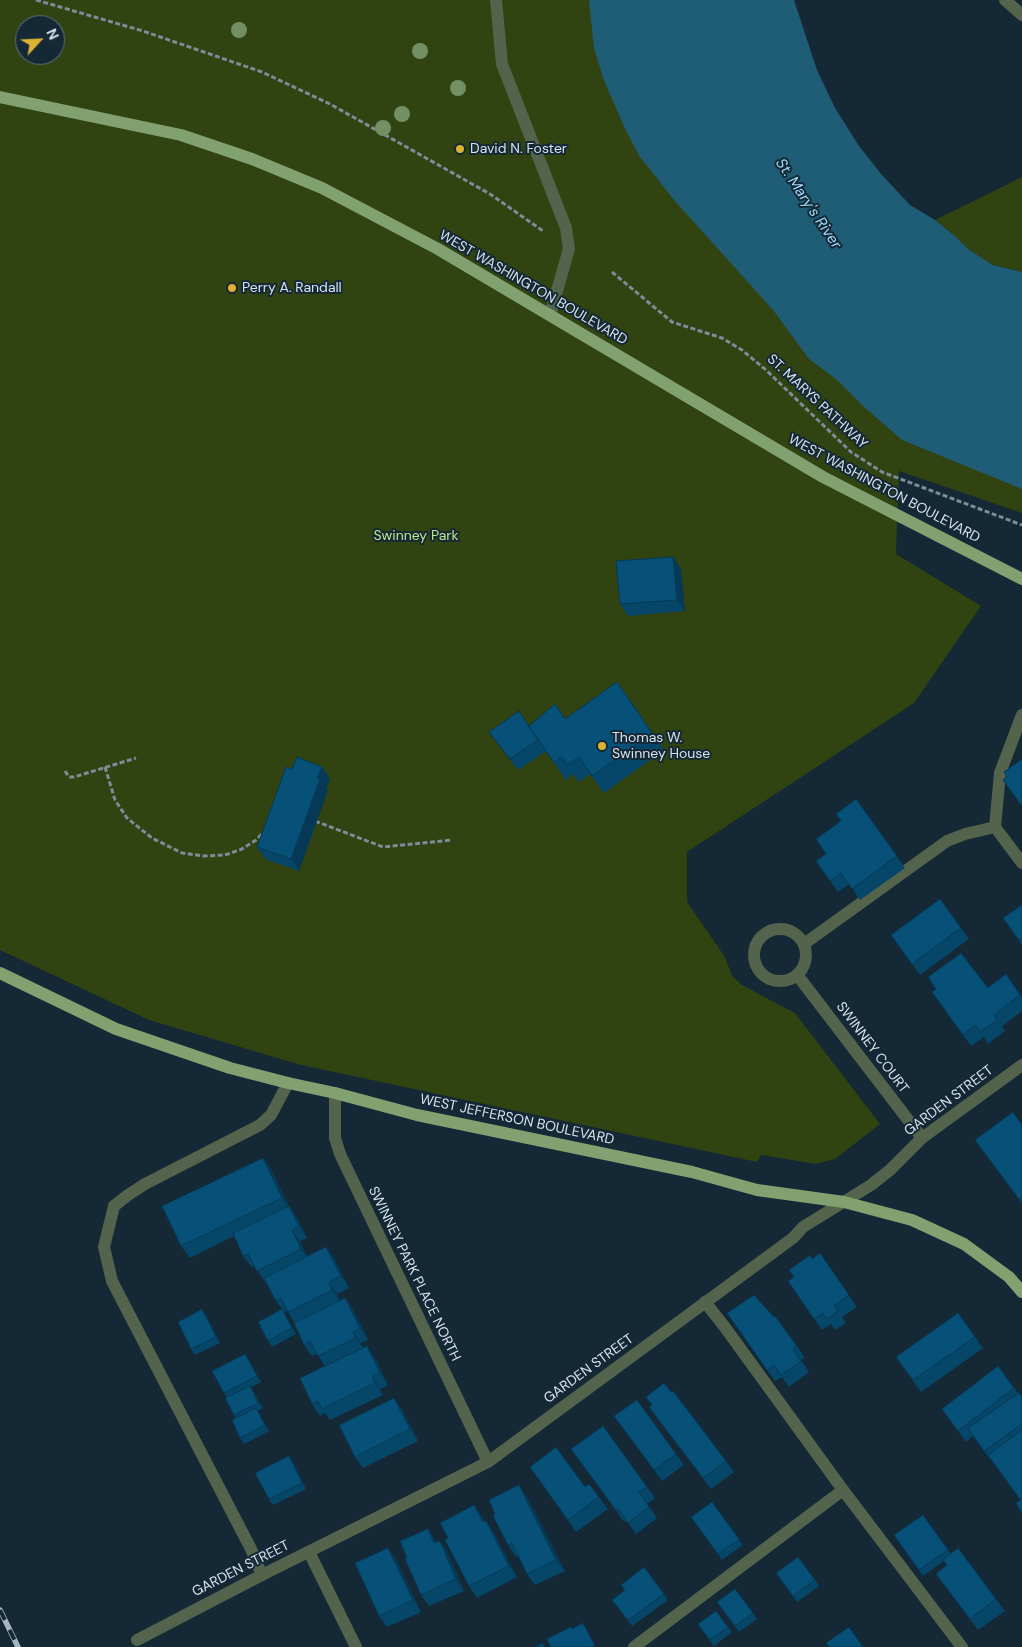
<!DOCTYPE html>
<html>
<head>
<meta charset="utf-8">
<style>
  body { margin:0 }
  #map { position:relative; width:1022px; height:1647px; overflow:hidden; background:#142836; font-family:"DM Sans",sans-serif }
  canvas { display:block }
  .north { position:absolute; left:15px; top:15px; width:50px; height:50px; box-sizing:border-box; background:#142836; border:1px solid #62727f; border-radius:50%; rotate:65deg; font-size:14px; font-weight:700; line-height:20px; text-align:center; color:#d6e2ec }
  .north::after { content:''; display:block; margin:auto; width:18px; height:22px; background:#ddb133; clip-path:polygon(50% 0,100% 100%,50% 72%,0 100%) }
</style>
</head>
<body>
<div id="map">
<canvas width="1022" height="1647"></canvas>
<div class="north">N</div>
</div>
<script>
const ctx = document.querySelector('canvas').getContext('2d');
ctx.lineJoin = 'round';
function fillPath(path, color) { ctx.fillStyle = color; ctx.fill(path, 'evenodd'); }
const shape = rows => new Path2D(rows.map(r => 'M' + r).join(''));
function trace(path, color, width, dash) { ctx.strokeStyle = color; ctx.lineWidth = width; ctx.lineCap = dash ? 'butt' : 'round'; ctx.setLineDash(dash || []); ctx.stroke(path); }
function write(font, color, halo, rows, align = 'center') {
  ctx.font = font + ' "DM Sans",sans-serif'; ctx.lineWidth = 4; ctx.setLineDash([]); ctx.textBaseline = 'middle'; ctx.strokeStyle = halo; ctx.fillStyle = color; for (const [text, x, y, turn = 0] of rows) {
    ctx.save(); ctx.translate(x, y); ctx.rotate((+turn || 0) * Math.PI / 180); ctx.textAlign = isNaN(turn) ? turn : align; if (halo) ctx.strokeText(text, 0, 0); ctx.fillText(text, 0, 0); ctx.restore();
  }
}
const green = shape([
  [0,0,627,0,1022,478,1022,513,899,471,896,554,981,606,914,703,687,852,687,902,725,957,732,976,742,985,795,1013,880,1124,835,1159,816,1164,761,1155,757,1162,301,1065,149,1020,0,950],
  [25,25,55,25,55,55,25,55],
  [1022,177,1022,272,993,265,968,249,956,237,935,220]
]);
const water = shape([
  [589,0,794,0,817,70,835,108,859,146,882,175,910,205,935,220,956,237,968,249,993,265,1022,272,1022,489,902,440,863,406,836,379,809,359,773,310,674,200,640,157,626,131,603,78,594,48]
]);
const path = shape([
  [36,0,143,31,262,72,330,104,490,194,543,231],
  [612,272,672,322,722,338,742,350,766,370,851,452,882,472,1022,525],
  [105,767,115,800,127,818,152,838,182,853,204,856,225,855,242,849,256,840,263,833],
  [65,771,69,777,74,777,136,758],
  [315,821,383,847,452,840]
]);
const service = shape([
  [496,0,502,64,566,228,569,249,550,315],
  [1005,0,1022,15],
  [995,827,1000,773,1022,715],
  [804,944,947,841,965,834,995,827,1022,863],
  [114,1206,104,1247,112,1281,251,1549,262,1575],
  [705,1302,724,1326,843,1490,962,1647],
  [634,1647,843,1490]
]);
const minor = shape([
  '754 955a26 26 0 1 1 52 0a26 26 0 1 1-52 0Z',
  [798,976,922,1138],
  [335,1093,335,1138,340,1154,488,1462],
  [114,1206,128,1195,145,1184,260,1125,271,1115,288,1083],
  [309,1552,356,1647],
  [137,1640,262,1575,488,1462,793,1238,803,1227,871,1185,890,1170,922,1138,1022,1065]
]);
const primary = shape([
  [0,97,181,135,252,159,322,188,438,249,823,477,1022,579],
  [0,973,116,1029,230,1068,288,1083,335,1093,417,1115,692,1172,757,1190,844,1202,912,1220,964,1244,1009,1277,1022,1292]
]);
const rail = shape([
  [0,1610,18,1647]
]);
const trees = [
  [239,30],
  [420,51],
  [458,88],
  [402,114],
  [383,128]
];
const wall = shape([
  [673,557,681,569,685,611,628,616,620,604],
  [617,682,664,750,604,793,590,774,579,782,573,774,566,780,536,737,546,751,518,770,489,732,529,726,565,719],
  [322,767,330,779,326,788,328,790,299,871,265,859,257,847,292,769],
  [856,799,905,868,860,900,849,884,838,892,816,861,826,854,841,821],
  [940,899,969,939,920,975,891,935],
  [1022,905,1022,945,1003,918],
  [1006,974,1022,997,1022,1011,1002,1026,1005,1031,988,1044,984,1037,971,1046,932,992,936,989,928,977,988,988],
  [1022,1125,1022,1203,975,1140],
  [263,1158,271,1169,289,1206,297,1218,307,1238,300,1241,307,1256,326,1247,334,1258,349,1288,337,1294,340,1300,345,1298,353,1309,368,1340,361,1343,363,1348,375,1358,388,1385,380,1389,383,1395,330,1420,325,1413,320,1416,312,1404,325,1366,317,1354,312,1356,304,1345,294,1322,287,1311,284,1312,296,1334,272,1347,268,1341,282,1309,276,1301,266,1282,265,1282,254,1266,252,1267,243,1256,234,1236,190,1258,181,1246],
  [820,1253,857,1307,842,1317,846,1323,835,1330,831,1324,822,1330,788,1281,794,1277,812,1259],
  [202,1309,206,1315,220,1343,195,1355,191,1349],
  [727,1313,797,1346,805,1358,801,1360,809,1372,789,1387,782,1377,775,1381],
  [958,1313,983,1348,921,1392,896,1357],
  [249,1360,261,1382,251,1387,254,1392,263,1408,258,1411,269,1431,244,1444,240,1438,236,1418,234,1415,227,1397,224,1393],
  [998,1366,1018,1393,1022,1397,1022,1513,1020,1500,993,1462,992,1462,973,1436,966,1442,942,1409],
  [671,1392,726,1461,734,1472,711,1489,649,1407],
  [637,1400,684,1465,662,1481,614,1416],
  [402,1409,418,1441,363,1468,355,1457],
  [571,1449,647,1487,655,1498,647,1504,657,1518,636,1534,626,1520,624,1522],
  [293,1462,306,1489,273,1505,269,1499],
  [530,1467,585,1487,599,1497,608,1509,576,1532],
  [527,1497,565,1571,535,1585,527,1574,518,1556,516,1557,508,1545],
  [712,1502,743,1545,722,1560,691,1517],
  [474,1505,485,1522,486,1521,494,1533,517,1577,477,1598,469,1586,448,1538],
  [923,1515,951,1554,996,1599,1005,1611,978,1630,936,1574,947,1565,944,1561,923,1576,894,1535],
  [428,1529,436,1542,448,1552,464,1591,429,1606,421,1595,407,1558],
  [396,1559,421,1612,387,1627,379,1616],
  [644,1567,668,1600,632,1626,612,1600,625,1590],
  [776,1573,815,1580,819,1586,797,1602],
  [735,1589,757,1619,739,1632,717,1602],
  [728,1627,732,1632,714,1646,702,1630]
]);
const shadedWall = shape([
  [673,557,681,569,685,611,677,600],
  [322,767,330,779,326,788,328,790,299,871,291,859,317,778],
  [263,1158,271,1169,291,1210,282,1198],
  [289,1206,297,1218,307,1238,299,1226],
  [292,1230,300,1241,309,1261,301,1249],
  [326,1247,334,1258,349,1288,341,1276],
  [329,1282,337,1294,340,1301,332,1290],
  [345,1298,353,1309,368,1340,360,1328],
  [202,1309,206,1315,220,1343,216,1337],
  [282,1309,286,1315,296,1334,292,1328],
  [353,1332,361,1343,364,1349,356,1338],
  [367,1346,375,1358,388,1385,380,1373],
  [245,1354,249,1360,261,1382,257,1376],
  [372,1377,380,1389,383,1395,375,1383],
  [250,1386,254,1392,263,1408,258,1403],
  [394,1398,402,1409,418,1441,410,1429],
  [256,1408,260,1414,269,1431,265,1425],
  [289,1456,293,1462,306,1489,302,1483],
  [519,1485,527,1497,565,1571,556,1560],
  [474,1505,482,1517,492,1534,483,1522],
  [486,1521,494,1533,517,1577,509,1566],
  [428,1529,436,1541,442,1555,434,1543],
  [440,1541,448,1552,464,1591,456,1579],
  [388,1548,396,1559,421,1612,413,1600]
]);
const building = shape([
  [673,557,677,600,620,604,616,561,673,557],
  [617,682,652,733,592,776,579,757,567,765,562,757,554,763,529,726,555,704,565,719,617,682],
  [519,711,538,740,510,759,489,732,519,711],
  [297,757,322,767,317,778,320,779,291,859,257,847,286,767,292,769,297,757],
  [1022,759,1022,804,1021,805,1003,780,1007,777,1004,772,1022,759],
  [856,799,897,856,852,889,841,873,830,881,816,861,826,854,816,839,841,821,836,814,856,799],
  [940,899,961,928,912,964,891,935,940,899],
  [1022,905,1022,938,1019,940,1003,918,1022,905],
  [961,953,988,988,1006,974,1020,995,994,1015,997,1020,980,1032,976,1025,963,1035,932,992,936,989,928,977,961,953],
  [1013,1112,1022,1125,1022,1197,1019,1199,975,1140,1013,1112],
  [263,1158,282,1198,181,1246,162,1206,263,1158],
  [289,1206,299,1226,292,1230,301,1249,257,1271,248,1254,243,1256,233,1233,289,1206],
  [326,1247,341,1276,329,1282,332,1290,288,1312,281,1298,276,1301,264,1278,326,1247],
  [820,1253,849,1295,834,1306,838,1311,827,1319,823,1313,814,1319,788,1281,794,1277,789,1270,810,1255,812,1259,820,1253],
  [754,1295,774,1317,775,1316,797,1346,793,1349,801,1361,781,1375,774,1365,767,1370,727,1313,754,1295],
  [345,1298,360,1328,353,1332,356,1338,318,1356,310,1341,304,1345,294,1323,345,1298],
  [202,1309,216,1337,191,1349,178,1322,202,1309],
  [282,1309,292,1328,268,1341,258,1322,282,1309],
  [958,1313,975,1337,913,1380,896,1357,958,1313],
  [367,1346,380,1373,372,1377,375,1383,322,1409,318,1401,312,1404,300,1378,367,1346],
  [245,1354,257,1376,224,1393,212,1371,245,1354],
  [998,1366,1014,1388,958,1431,942,1409,998,1366],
  [664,1383,671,1392,673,1391,726,1461,703,1478,649,1407,652,1405,646,1397,664,1383],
  [250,1386,258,1403,234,1415,225,1398,250,1386],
  [1019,1393,1022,1397,1022,1424,984,1451,968,1428,1019,1393],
  [394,1398,410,1429,355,1457,339,1425,394,1398],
  [637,1400,676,1454,654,1470,614,1416,637,1400],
  [256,1408,265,1425,240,1438,232,1420,256,1408],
  [603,1426,647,1487,639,1492,649,1507,628,1523,618,1509,616,1510,571,1449,603,1426],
  [1022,1430,1022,1497,1020,1499,988,1455,1022,1430],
  [556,1447,585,1487,589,1484,599,1497,568,1520,530,1467,556,1447],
  [289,1456,302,1483,269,1499,255,1473,289,1456],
  [519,1485,556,1560,527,1574,512,1543,508,1545,493,1516,495,1514,489,1500,519,1485],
  [1022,1499,1022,1513,1016,1503,1022,1499],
  [712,1502,739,1539,718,1554,691,1517,712,1502],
  [474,1505,483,1522,486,1521,509,1566,469,1586,445,1540,448,1538,440,1523,474,1505],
  [923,1515,948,1550,919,1570,894,1535,923,1515],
  [428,1529,434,1543,440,1541,456,1579,421,1595,405,1559,407,1558,400,1541,428,1529],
  [388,1548,413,1600,379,1616,355,1563,388,1548],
  [958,1548,996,1599,970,1619,936,1574,947,1565,943,1560,958,1548],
  [798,1557,815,1580,793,1596,776,1573,798,1557],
  [644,1567,664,1594,628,1620,612,1600,625,1590,621,1585,644,1567],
  [735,1589,753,1613,735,1626,717,1602,735,1589],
  [716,1611,728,1627,710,1640,698,1624,716,1611],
  [583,1623,595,1646,593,1647,551,1647,547,1639,571,1627,572,1629,583,1623],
  [849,1627,863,1647,829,1647,826,1643,849,1627],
  [543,1643,544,1647,535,1647,543,1643]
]);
const markers = [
  [460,149,5,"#ddb133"],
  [232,288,5,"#ddb133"],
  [602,746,5,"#ddb133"]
];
const poiNames = [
  ["David N. Foster",470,149],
  ["Perry A. Randall",242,288],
  ["Thomas W.",612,738],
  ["Swinney House",612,754]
];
const streetNames = [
  ["WEST WASHINGTON BOULEVARD",533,288,30],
  ["ST. MARYS PATHWAY",817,402,43],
  ["WEST WASHINGTON BOULEVARD",884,489,28],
  ["SWINNEY COURT",872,1048,53],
  ["GARDEN STREET",949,1101,-37],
  ["WEST JEFFERSON BOULEVARD",517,1120,12],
  ["SWINNEY PARK PLACE NORTH",414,1274,64],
  ["GARDEN STREET",589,1369,-36],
  ["GARDEN STREET",241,1569,-27]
];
const parkNames = [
  ["Swinney Park",416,536]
];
const waterNames = [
  ["St. Mary's River",808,204,56]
];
fillPath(green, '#304311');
fillPath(water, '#1f5c75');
trace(path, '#7c8c98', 3, [5, 2.5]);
trace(service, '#54644c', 12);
trace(minor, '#54644c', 12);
trace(primary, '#81a170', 12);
trace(rail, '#a7b5c0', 5.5);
trace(rail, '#142836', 4, [11]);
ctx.fillStyle = '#739065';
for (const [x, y] of trees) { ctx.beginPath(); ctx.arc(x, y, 8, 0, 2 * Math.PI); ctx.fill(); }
fillPath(wall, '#064668');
fillPath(shadedWall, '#053955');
fillPath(building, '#075179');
trace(building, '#053955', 1);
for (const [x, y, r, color] of markers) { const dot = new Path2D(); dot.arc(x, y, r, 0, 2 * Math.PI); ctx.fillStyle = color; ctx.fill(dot); trace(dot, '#142836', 2); }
write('14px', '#d6e2ec', '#142836', poiNames, 'left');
write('14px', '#d6e2ec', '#142836', streetNames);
write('14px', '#c0e58c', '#142836', parkNames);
write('italic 15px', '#9fdbf9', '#142836', waterNames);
</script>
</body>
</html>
